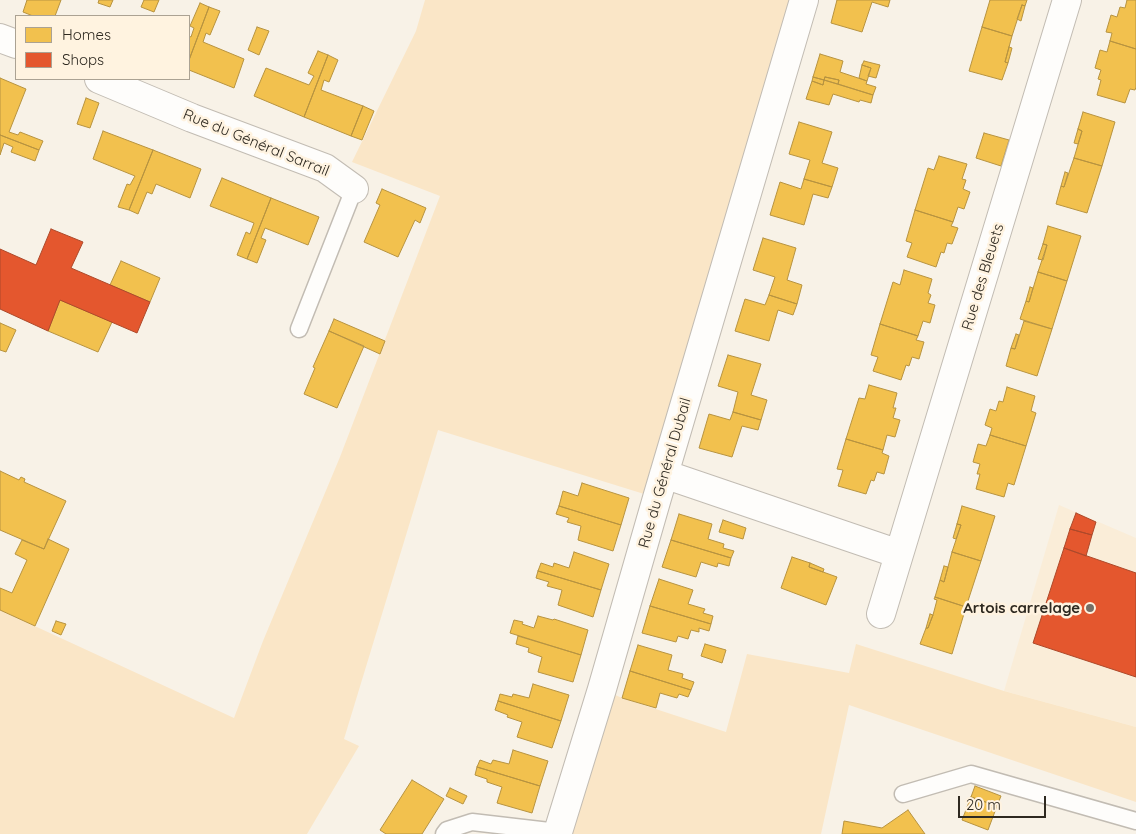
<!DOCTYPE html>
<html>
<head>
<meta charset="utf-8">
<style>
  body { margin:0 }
  #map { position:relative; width:1136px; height:834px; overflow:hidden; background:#f8f2e7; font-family:Quicksand,sans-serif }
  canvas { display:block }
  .legend { position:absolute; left:15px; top:15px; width:175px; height:65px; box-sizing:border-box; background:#fff3e0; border:1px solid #aba293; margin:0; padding:6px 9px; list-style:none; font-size:15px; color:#2e2920 }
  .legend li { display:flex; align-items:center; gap:10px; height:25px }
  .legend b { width:25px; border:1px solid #aba293 }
  .scale { position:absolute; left:958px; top:796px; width:88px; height:22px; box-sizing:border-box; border:2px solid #2e2920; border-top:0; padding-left:6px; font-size:15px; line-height:18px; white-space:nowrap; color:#2e2920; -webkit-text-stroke:4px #fff3e0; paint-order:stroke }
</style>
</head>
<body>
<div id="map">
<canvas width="1136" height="834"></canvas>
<ul class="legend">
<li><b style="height:14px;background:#f2c14e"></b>Homes</li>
<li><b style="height:14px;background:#e4572e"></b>Shops</li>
</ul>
<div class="scale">20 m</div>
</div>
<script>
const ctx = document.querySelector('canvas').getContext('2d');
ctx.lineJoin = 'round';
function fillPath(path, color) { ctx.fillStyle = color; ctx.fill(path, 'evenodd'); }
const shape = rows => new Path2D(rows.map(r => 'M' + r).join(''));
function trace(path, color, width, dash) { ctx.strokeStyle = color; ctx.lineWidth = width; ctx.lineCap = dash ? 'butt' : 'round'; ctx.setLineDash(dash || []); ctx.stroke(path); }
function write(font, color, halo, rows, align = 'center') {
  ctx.font = font + ' Quicksand,sans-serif'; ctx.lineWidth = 5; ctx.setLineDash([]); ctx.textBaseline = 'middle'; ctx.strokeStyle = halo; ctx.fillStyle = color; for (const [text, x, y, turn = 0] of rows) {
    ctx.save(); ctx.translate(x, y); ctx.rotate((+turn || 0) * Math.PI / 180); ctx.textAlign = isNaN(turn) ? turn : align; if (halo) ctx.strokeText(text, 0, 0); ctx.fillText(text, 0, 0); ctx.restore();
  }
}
const built = shape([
  [1059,505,1136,538,1136,727,1004,691]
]);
const green = shape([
  [425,0,804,0,657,498,438,430,344,739,359,746,307,834,0,834,0,610,234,718,263,641,340,457,440,196,352,162,416,31],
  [856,644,1004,691,1136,727,1136,802,849,705,821,834,558,834,602,689,622,698,726,732,747,654,849,673]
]);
const homes = shape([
  [27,0,61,0,55,16,33,16,23,12,27,0],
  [99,0,113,0,110,7,98,3,99,0],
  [144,0,159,0,154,12,141,7,144,0],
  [837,0,890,0,888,7,872,2,862,32,831,23,837,0],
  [990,0,1027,0,1025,6,1022,5,1012,36,982,27,990,0],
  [1127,0,1136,0,1136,49,1110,41,1112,33,1106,32,1111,15,1117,17,1120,7,1125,8,1127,0],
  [200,3,209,7,189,60,189,36,191,37,194,28,190,26,200,3],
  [1022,5,1025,6,1021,21,1017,19,1022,5],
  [209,7,220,11,210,35,206,33,203,42,244,59,234,88,189,70,189,60,209,7],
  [257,27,269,31,259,55,248,50,257,27],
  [982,27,1012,36,1005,62,1008,63,1002,80,969,71,982,27],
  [1110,41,1136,49,1136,87,1135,90,1130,89,1125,103,1097,95,1101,80,1098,79,1101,70,1095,68,1100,50,1107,52,1110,41],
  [1009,47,1012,48,1008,63,1005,62,1009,47],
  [318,51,328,55,304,117,254,96,266,68,309,85,314,76,308,73,318,51],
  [820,54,843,61,840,72,867,81,866,84,876,87,873,95,838,84,839,80,825,77,824,80,813,77,820,54],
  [328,55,338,60,329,82,324,80,321,90,363,106,351,136,304,117,328,55],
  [864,61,880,65,876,78,868,76,871,68,862,65,864,61],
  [862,65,871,68,867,81,859,78,862,65],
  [813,77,824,80,823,85,812,81,813,77],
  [825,77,839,80,838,84,824,80,825,77],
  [0,78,26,89,9,132,18,135,20,132,43,141,39,150,0,135,0,78],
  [824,80,873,95,871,103,860,100,859,102,833,94,829,105,806,99,812,81,823,85,824,80],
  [86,98,99,103,90,128,77,124,86,98],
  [363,106,374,111,362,140,351,136,363,106],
  [1083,112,1115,122,1102,166,1074,158,1082,131,1078,129,1083,112],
  [799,122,832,132,822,163,838,168,832,187,804,179,810,160,789,154,799,122],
  [1078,129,1082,131,1078,144,1074,143,1078,129],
  [103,131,153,150,129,210,118,207,127,184,130,185,135,176,93,159,103,131],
  [984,133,1009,140,1001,166,976,158,984,133],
  [0,135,39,150,35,161,11,152,13,147,4,143,0,155,0,135],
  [153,150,201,169,190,198,156,184,152,194,147,192,138,214,129,210,153,150],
  [939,156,967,164,962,179,966,180,963,189,970,192,964,209,958,207,953,222,915,210,928,168,934,170,939,156],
  [1074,158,1102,166,1087,213,1056,204,1061,186,1064,187,1074,158],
  [1065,172,1068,173,1064,187,1061,186,1065,172],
  [222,178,271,198,247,259,237,255,246,232,250,234,254,223,210,206,222,178],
  [804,179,832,187,828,198,813,194,804,225,770,215,780,182,801,189,804,179],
  [382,189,426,208,420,223,415,220,398,257,364,242,380,205,376,203,382,189],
  [271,198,319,217,308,245,265,228,261,238,266,240,257,263,247,259,271,198],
  [915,210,953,222,951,226,958,228,952,244,947,243,944,253,941,252,936,267,907,257,912,243,906,241,915,210],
  [1048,226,1081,236,1067,281,1038,272,1047,245,1043,244,1048,226],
  [763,238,796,248,787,280,802,285,797,304,769,295,775,277,753,270,763,238],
  [1043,244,1047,245,1043,260,1038,259,1043,244],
  [121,261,160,278,150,302,110,285,121,261],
  [904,270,932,279,928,293,931,295,928,303,935,305,930,323,923,321,918,336,880,324,893,282,900,285,904,270],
  [1038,272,1067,281,1052,329,1020,319,1026,301,1029,302,1038,272],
  [1030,287,1033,288,1029,302,1026,301,1030,287],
  [769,295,797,304,793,315,778,310,769,341,735,331,745,299,765,305,769,295],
  [60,300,112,322,98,352,48,331,60,300],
  [334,319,385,341,380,354,329,331,334,319],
  [1024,321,1052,329,1037,376,1006,366,1011,348,1015,349,1024,321],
  [0,323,16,330,6,352,0,350,0,323],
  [880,324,918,336,916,340,924,342,919,359,912,357,909,366,906,365,901,380,873,371,878,357,871,355,880,324],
  [329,331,364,346,337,408,304,394,315,368,313,367,329,331],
  [1016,334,1019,335,1015,349,1011,348,1016,334],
  [728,355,761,364,751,395,767,400,761,420,733,412,738,392,718,386,728,355],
  [869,385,897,393,893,408,896,408,893,418,900,420,895,437,887,435,883,450,846,439,859,398,865,399,869,385],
  [1007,387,1035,396,1031,411,1036,413,1026,446,990,435,992,428,985,425,990,409,996,411,999,401,1003,402,1007,387],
  [733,412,761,420,758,430,742,426,732,457,699,448,709,414,730,420,733,412],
  [990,435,1026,446,1014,485,1008,483,1004,497,976,489,980,474,977,474,980,464,973,462,978,444,986,446,990,435],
  [846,439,883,450,882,453,889,456,884,474,877,472,874,481,871,480,866,494,838,486,843,470,837,469,846,439],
  [0,471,19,480,21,477,25,479,24,482,66,501,44,549,0,530,0,471],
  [582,483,629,498,621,525,559,506,563,491,578,496,582,483],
  [559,506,621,525,613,551,578,540,581,526,567,522,569,518,556,514,559,506],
  [962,506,995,516,981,561,952,552,961,525,957,524,962,506],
  [679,514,712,524,708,539,724,544,723,548,734,551,731,558,671,540,679,514],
  [723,520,746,528,743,539,719,532,723,520],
  [957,524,961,525,956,539,953,538,957,524],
  [48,539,69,549,35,626,0,610,0,588,12,593,27,560,15,554,22,540,44,549,48,539],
  [671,540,731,558,729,566,718,563,717,567,701,562,696,577,662,567,671,540],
  [574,552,609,564,601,590,538,571,541,563,553,567,554,563,569,568,574,552],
  [952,552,981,561,966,607,935,597,940,580,944,582,952,552],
  [792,557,810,563,809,567,837,577,826,605,781,588,792,557],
  [810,563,824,569,823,572,809,567,810,563],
  [944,566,948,567,944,582,940,580,944,566],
  [538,571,601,590,593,617,558,605,562,590,547,586,549,582,536,578,538,571],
  [659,579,693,590,688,604,705,609,703,613,713,616,711,624,650,606,659,579],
  [935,597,966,607,952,654,920,644,926,628,928,628,933,615,937,600,934,599,935,597],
  [650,606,711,624,709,631,699,628,699,632,691,630,688,639,678,636,676,642,642,633,650,606],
  [930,614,933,615,928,628,926,628,930,614],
  [538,616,553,620,554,619,588,630,581,655,510,633,514,620,523,622,522,624,534,628,538,616],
  [56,621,66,624,61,635,52,631,56,621],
  [518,636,581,655,573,682,538,672,542,657,528,652,529,648,516,644,518,636],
  [705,644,726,650,722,663,701,656,705,644],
  [638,645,672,655,668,670,683,674,682,678,694,682,691,690,630,671,638,645],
  [630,671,691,690,688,697,679,694,677,698,660,693,656,708,622,698,630,671],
  [533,684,569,695,561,721,498,701,500,694,512,697,513,694,529,698,533,684],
  [498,701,561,721,552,748,517,737,522,722,507,717,508,715,495,710,498,701],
  [513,750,548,761,540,786,477,767,480,760,491,764,493,760,509,764,513,750],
  [477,767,540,786,532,813,497,803,502,787,487,782,487,779,475,775,477,767],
  [412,780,444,799,422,834,386,834,380,830,412,780],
  [975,786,1001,796,997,806,971,797,975,786],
  [450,788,467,796,463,804,446,796,450,788],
  [971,797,997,806,988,830,962,820,971,797],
  [908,810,925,834,842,834,844,821,882,828,908,810]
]);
const shops = shape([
  [51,229,83,242,71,268,150,302,137,333,60,300,48,331,0,309,0,249,36,265,51,229],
  [1076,513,1096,522,1092,535,1070,529,1076,513],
  [1070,529,1092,535,1086,556,1064,548,1070,529],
  [1064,548,1136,573,1136,677,1033,643,1064,548]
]);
const lane = shape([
  [299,329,354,189],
  [903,794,971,774,1136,821],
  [444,834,447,830,472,822,558,832]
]);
const street = shape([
  [0,38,16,44],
  [99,79,192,118,325,168,354,189],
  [664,474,899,554],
  [881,614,1067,0],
  [558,832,602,689,657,498,804,0]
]);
const markers = [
  [1090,608,5,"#756f66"]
];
const streetNames = [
  ["Rue du Général Sarrail",256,143,22],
  ["Rue des Bleuets",983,277,-73],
  ["Rue du Général Dubail",665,473,-74]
];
const poiNames = [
  ["Artois carrelage",1080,608]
];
fillPath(built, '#faedd8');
fillPath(green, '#fae6c7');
fillPath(homes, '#f2c14e');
trace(homes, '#b79340', 1);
fillPath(shops, '#e4572e');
trace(shops, '#ad492a', 1);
trace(lane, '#c2bcb3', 19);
trace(street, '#c2bcb3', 30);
trace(lane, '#fefdfb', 16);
trace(street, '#fefdfb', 28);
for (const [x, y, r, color] of markers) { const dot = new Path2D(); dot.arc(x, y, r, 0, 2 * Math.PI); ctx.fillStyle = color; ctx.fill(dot); trace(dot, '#fff3e0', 2); }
write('15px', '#2e2920', '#fff3e0', streetNames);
write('bold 15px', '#2e2920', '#fff3e0', poiNames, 'right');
</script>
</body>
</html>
